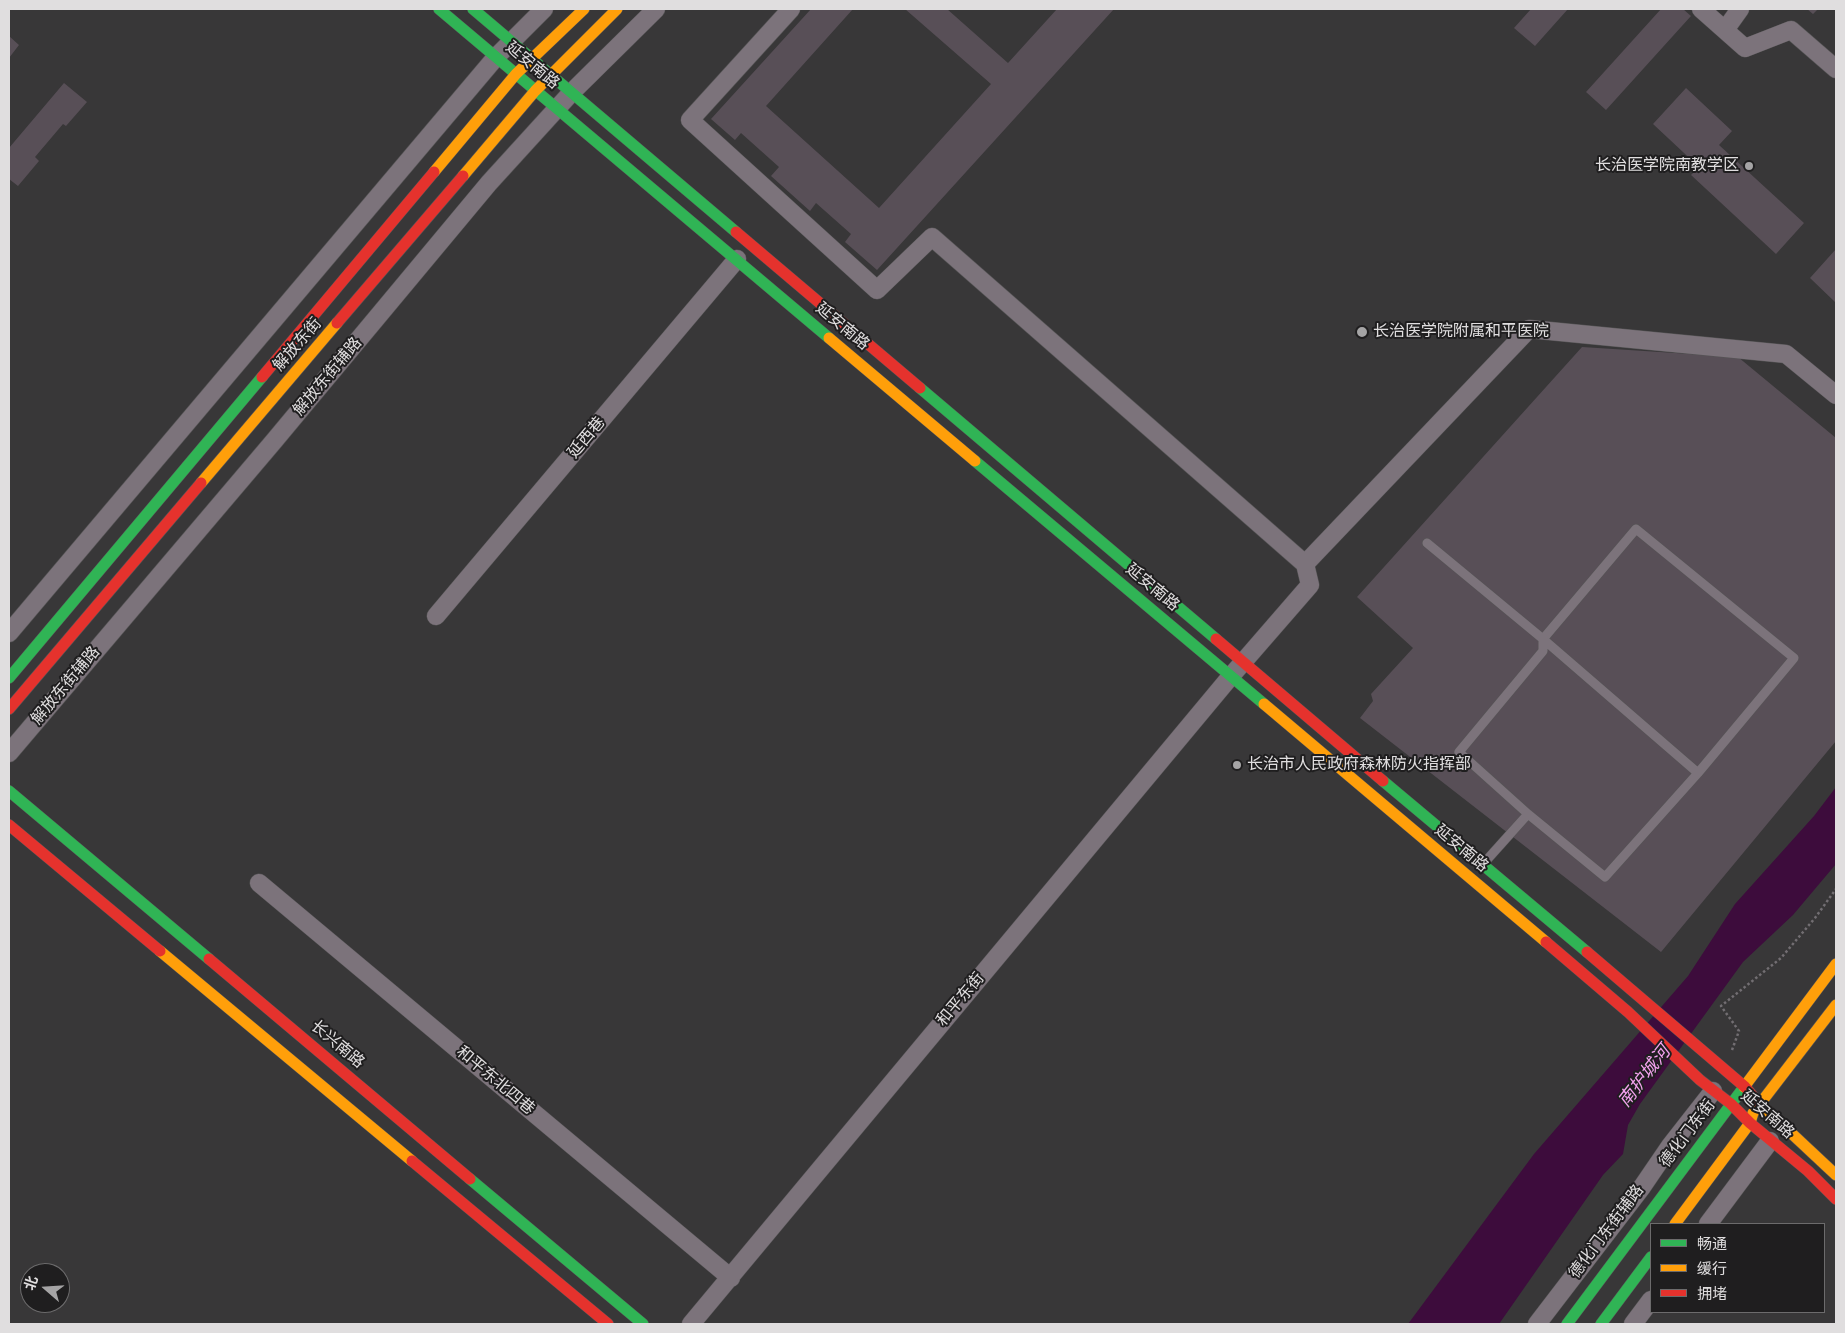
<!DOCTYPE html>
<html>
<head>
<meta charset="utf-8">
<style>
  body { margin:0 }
  #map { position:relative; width:1845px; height:1333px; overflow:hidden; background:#383738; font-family:"Sofia Sans Condensed","Noto Sans SC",sans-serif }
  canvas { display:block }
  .frame { position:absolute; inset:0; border:10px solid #e0dedf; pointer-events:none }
  .legend { position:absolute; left:1650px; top:1223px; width:175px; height:90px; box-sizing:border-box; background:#1f1e1f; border:1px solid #6c6b6c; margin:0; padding:6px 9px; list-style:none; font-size:15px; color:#e0dedf }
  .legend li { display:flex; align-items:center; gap:10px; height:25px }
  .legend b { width:25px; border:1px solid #6c6b6c }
  .north { position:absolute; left:20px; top:1263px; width:50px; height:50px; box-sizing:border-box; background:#1f1e1f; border:1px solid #6c6b6c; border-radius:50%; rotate:289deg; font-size:14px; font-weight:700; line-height:20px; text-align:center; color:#e0dedf }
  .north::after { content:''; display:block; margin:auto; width:18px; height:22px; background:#a5a4a5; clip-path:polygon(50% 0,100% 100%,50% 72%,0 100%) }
</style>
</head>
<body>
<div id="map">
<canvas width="1845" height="1333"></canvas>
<div class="frame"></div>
<ul class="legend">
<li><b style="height:6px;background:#30b455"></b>畅通</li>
<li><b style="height:6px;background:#ff9f0a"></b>缓行</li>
<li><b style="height:6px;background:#e5322d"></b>拥堵</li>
</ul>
<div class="north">北</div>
</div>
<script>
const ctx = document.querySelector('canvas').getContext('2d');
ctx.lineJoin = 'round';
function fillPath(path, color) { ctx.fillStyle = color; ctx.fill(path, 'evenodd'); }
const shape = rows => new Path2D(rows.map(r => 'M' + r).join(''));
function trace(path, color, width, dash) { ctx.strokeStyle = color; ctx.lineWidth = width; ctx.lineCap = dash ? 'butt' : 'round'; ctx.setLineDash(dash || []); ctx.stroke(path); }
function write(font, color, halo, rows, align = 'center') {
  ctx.font = font + ' "Sofia Sans Condensed","Noto Sans SC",sans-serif'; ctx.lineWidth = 4; ctx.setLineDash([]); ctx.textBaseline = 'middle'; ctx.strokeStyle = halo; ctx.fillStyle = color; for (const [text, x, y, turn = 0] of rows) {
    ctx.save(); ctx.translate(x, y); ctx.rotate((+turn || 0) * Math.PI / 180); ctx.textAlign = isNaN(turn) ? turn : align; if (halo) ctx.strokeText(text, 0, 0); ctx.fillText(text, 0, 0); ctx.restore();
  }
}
const water = shape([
  [1836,787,1836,864,1793,915,1743,962,1640,1104,1628,1125,1623,1154,1603,1175,1499,1324,1408,1324,1534,1154,1688,976,1735,904,1814,816]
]);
const building = shape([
  [811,9,853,9,766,106,879,208,991,84,905,9,947,9,1008,63,1057,9,1114,9,877,270,845,242,851,234,816,203,810,211,771,176,779,167,741,133,735,140,711,119],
  [1531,9,1568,9,1535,46,1514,28],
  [1661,9,1683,9,1691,16,1606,110,1586,92],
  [1807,9,1818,9,1813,14],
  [9,36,19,45,9,58],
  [64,83,87,102,66,126,63,124,35,157,39,161,18,186,9,179,9,148],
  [1686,88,1732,131,1719,145,1804,223,1776,254,1691,175,1699,167,1653,124],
  [1836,249,1836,301,1835,302,1810,278],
  [1582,347,1738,357,1836,438,1836,741,1661,952,1360,718,1373,701,1371,694,1413,648,1357,597]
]);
const path = shape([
  [1732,1050,1739,1031,1721,1006,1781,958,1815,918,1836,889]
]);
const lane = shape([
  [1427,543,1543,639,1698,773],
  [1484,863,1528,814,1605,877,1698,773,1794,658,1636,529,1543,639,1543,651,1459,752,1528,814]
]);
const street = shape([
  [791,9,690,120,877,290,932,237,1305,564,1529,329,1786,354,1836,395],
  [1701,9,1745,48,1791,30,1836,69],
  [1725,30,1740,9],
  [436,616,737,259],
  [9,633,496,57,544,9],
  [9,753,274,441,489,183,571,93,656,9],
  [259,883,731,1278],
  [1708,1224,1770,1141],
  [691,1324,1231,676,1310,585,1305,564],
  [1537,1324,1642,1187,1670,1146,1713,1091],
  [1633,1324,1651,1300]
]);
const fast = shape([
  [439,9,829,338],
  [473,9,736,232],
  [920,388,1216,639],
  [975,461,1264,704],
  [9,678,262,377],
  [1383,781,1587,952],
  [9,791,209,959],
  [470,1179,643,1324],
  [1567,1324,1744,1087],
  [1601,1324,1651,1257]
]);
const slow = shape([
  [434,172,516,74,584,9],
  [463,176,535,91,617,9],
  [829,338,975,461],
  [201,483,337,323],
  [1264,704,1546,942],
  [160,951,412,1161],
  [1744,1087,1836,964],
  [1758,1102,1836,1175],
  [1675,1224,1750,1123,1753,1113,1836,1005]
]);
const jam = shape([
  [736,232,920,388],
  [337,323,463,176],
  [262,377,434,172],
  [1216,639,1383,781],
  [9,709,201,483],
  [9,825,160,951],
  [1546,942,1628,1012,1700,1080,1731,1104,1750,1123,1808,1171,1836,1199],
  [1587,952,1745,1087,1758,1102],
  [209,959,470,1179],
  [412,1161,608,1324]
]);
const markers = [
  [1749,166,5,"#a5a4a5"],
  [1362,332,6,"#a5a4a5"],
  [1237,765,5,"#a5a4a5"]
];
const streetNames = [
  ["延安南路",532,66,40],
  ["延安南路",842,327,40],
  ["解放东街",298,345,-49],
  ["解放东街辅路",328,377,-50],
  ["延西巷",587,438,-50],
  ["延安南路",1152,588,40],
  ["解放东街辅路",66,686,-50],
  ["延安南路",1461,849,40],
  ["和平东街",961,1000,-50],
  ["长兴南路",337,1045,40],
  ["和平东北四巷",495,1081,40],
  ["延安南路",1767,1115,41],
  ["德化门东街",1688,1134,-53],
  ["德化门东街辅路",1607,1232,-53]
];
const poiNames = [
  ["长治医学院南教学区",1739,166,"right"],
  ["长治医学院附属和平医院",1373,332],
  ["长治市人民政府森林防火指挥部",1247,765]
];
const waterNames = [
  ["南护城河",1645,1077,-52]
];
fillPath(water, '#3d0c3c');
fillPath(building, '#584f57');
trace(lane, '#565556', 10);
trace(street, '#565556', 19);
trace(fast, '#565556', 12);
trace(slow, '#565556', 12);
trace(jam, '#565556', 12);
trace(path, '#726e72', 2.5, [2.5, 2.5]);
trace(lane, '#7c737b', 9);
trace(street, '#7c737b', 18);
trace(fast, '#30b455', 11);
trace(slow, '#ff9f0a', 11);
trace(jam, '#e5322d', 11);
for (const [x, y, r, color] of markers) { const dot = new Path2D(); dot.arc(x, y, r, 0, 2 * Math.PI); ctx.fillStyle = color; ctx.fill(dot); trace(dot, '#1f1e1f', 2); }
write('16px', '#e0dedf', '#1f1e1f', streetNames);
write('16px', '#e0dedf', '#1f1e1f', poiNames, 'left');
write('italic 18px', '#f3a2ee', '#1f1e1f', waterNames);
</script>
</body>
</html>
